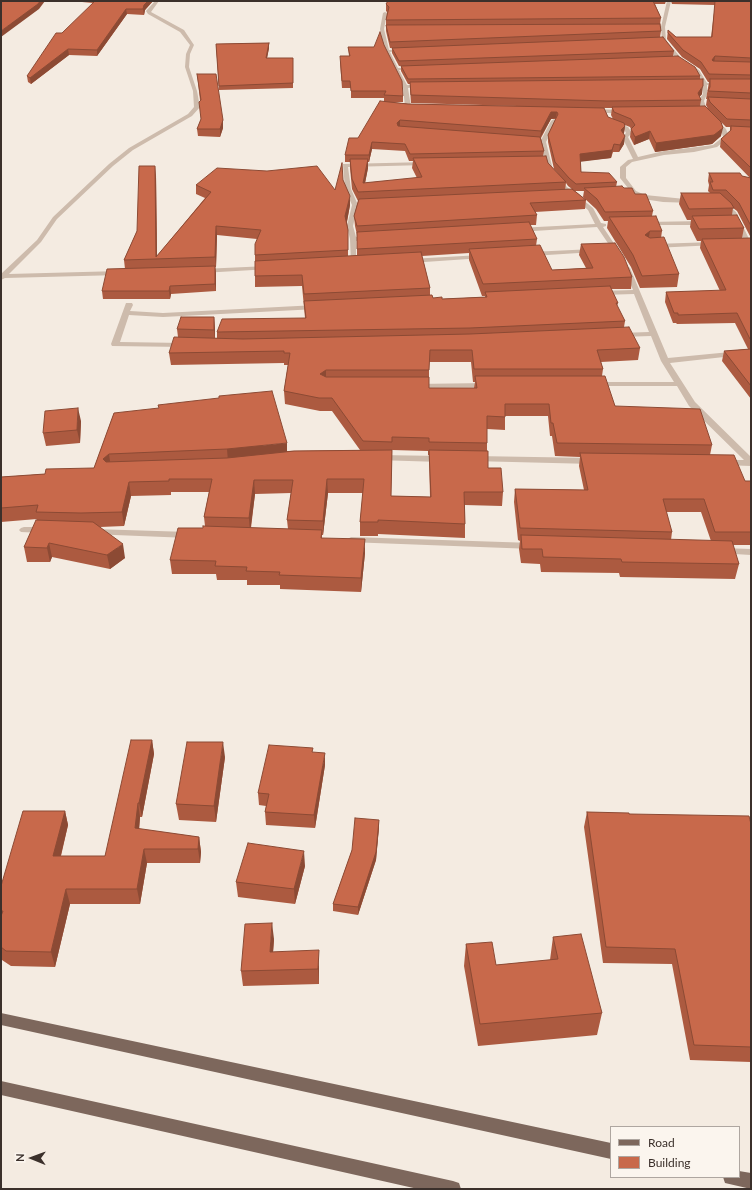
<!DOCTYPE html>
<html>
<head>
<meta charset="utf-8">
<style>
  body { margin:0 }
  #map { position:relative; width:752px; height:1190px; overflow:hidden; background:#f4ebe1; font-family:Lato,sans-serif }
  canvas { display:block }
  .frame { position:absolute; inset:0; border:2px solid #3b302b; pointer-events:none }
  .legend { position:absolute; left:610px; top:1126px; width:130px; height:52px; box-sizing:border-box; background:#fbf5ee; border:1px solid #aea6a0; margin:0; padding:5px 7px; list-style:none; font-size:12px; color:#3b302b }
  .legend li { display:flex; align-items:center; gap:8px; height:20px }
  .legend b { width:20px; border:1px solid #aea6a0 }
  .north { position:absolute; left:12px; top:1138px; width:40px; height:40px; -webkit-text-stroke:3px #fbf5ee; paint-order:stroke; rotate:271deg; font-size:11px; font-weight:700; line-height:16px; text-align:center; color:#3b302b }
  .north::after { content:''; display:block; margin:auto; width:14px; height:18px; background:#3b302b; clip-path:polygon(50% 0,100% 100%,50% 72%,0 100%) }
</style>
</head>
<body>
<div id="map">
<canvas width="752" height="1190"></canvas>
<div class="frame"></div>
<ul class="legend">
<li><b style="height:5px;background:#7d675c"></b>Road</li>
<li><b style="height:11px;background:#c8694b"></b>Building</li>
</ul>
<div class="north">N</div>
</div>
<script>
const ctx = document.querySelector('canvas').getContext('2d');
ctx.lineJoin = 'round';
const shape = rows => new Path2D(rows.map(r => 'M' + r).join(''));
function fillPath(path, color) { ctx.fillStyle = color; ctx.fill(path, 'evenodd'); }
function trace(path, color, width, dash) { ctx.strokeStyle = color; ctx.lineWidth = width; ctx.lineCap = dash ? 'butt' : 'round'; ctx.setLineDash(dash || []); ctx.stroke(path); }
const minor = shape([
  [155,1,159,1,151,12,184,30,194,45,190,54,189,67,197,91,200,107,192,116,133,150,113,166,57,219,41,242,9,274,120,271,123,273,120,275,5,278,1,280,1,274,37,240,53,217,109,164,129,148,188,114,194,107,193,91,185,67,186,54,190,45,180,32,148,14,146,11,155,1],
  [667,1,671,1,665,27,666,40,681,58,699,70,707,83,712,84,707,85,707,94,704,101,707,110,726,129,729,137,717,147,694,152,664,155,632,162,626,167,626,178,636,191,645,195,695,200,695,202,693,203,663,202,643,199,632,193,620,178,620,167,628,160,633,159,622,137,626,133,624,129,609,123,612,121,628,127,632,133,628,137,638,157,664,151,713,145,723,137,721,130,702,111,698,101,703,94,703,85,690,85,688,84,690,83,702,83,695,72,677,60,662,40,661,27,667,1],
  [385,12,387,13,384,29,389,50,405,49,407,50,390,52,398,68,414,68,416,69,414,70,399,70,407,85,422,85,424,86,408,88,411,107,408,109,405,107,403,87,385,51,381,36,380,29,383,13,385,12],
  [593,109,625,110,628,112,625,114,591,112,590,111,593,109],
  [554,119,557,121,546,142,553,170,567,187,593,208,601,223,606,224,606,226,603,227,621,254,620,255,616,255,597,227,518,232,515,230,518,228,595,224,588,210,563,189,547,170,540,142,551,121,554,119],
  [428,162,428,164,426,165,348,167,351,189,358,205,353,226,356,237,370,236,373,238,370,240,356,241,356,263,351,264,350,239,347,226,352,205,345,189,343,164,428,162],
  [722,203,726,203,736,212,751,243,750,244,745,243,730,213,722,205,722,203],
  [646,222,704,221,707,223,704,225,644,225,644,223,646,222],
  [714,242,716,243,716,245,654,248,651,246,654,244,714,242],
  [593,249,596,251,595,252,531,256,528,254,531,252,593,249],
  [481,255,483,256,483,258,410,263,407,261,410,259,481,255],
  [268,266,271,268,270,269,202,273,199,271,202,269,268,266],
  [627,266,630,268,668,358,751,350,751,354,670,363,695,402,751,457,751,466,722,465,721,463,722,461,725,460,744,460,689,406,677,386,595,386,591,384,595,382,674,382,661,361,651,336,620,337,616,335,620,333,649,332,634,294,601,295,598,293,601,291,633,290,624,268,627,266],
  [126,303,132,303,133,305,130,311,163,313,317,305,321,307,317,309,163,317,129,315,120,342,184,343,188,345,184,347,112,346,111,344,126,303],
  [487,383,490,383,490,387,415,388,411,386,415,384,487,383],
  [379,455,441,456,445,459,441,462,376,460,375,458,376,456,379,455],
  [475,456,593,458,597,461,593,464,472,461,471,459,472,457,475,456],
  [24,527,43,527,48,530,43,533,21,532,19,530,21,528,24,527],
  [93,529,189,532,194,535,189,538,90,534,88,532,90,530,93,529],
  [351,537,533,543,538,546,533,549,348,542,346,540,351,537],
  [721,548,751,549,751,555,718,553,716,551,721,548]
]);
const major = shape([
  [1,1013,611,1143,611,1159,1,1025,1,1013],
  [1,1081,453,1181,459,1183,461,1189,418,1189,1,1095,1,1081],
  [739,1171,751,1173,751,1189,725,1183,723,1177,739,1177,739,1171]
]);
const wall = shape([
  [82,1,153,1,145,10,144,15,127,14,97,56,69,55,31,84,28,82,27,76,93,3,82,2],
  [385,1,666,1,665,4,655,4,661,18,660,24,661,31,660,37,674,51,673,56,700,76,700,79,702,94,699,97,701,100,700,106,721,136,712,144,655,152,649,139,634,145,630,137,631,129,630,127,625,125,624,133,623,134,624,144,619,152,613,152,611,158,581,161,581,172,617,182,616,187,624,188,635,194,653,211,652,216,662,231,661,238,679,274,677,287,640,288,631,267,607,228,608,221,604,221,596,209,583,197,584,191,575,191,586,200,585,209,535,212,537,215,536,225,530,225,537,239,536,246,552,270,586,268,579,255,581,244,632,277,631,289,611,289,618,303,617,306,625,321,624,327,640,348,638,360,601,362,603,369,602,376,615,406,712,445,710,455,745,481,751,481,751,545,733,545,739,564,735,579,620,577,619,573,541,572,540,564,521,563,519,549,520,541,518,540,514,502,515,489,584,490,579,466,580,457,555,456,552,436,550,436,548,416,505,416,505,430,487,429,487,451,488,468,503,492,502,506,465,505,465,538,378,534,378,536,360,536,360,522,363,493,328,493,323,535,322,535,322,538,365,553,361,592,280,589,280,585,247,585,247,580,217,580,216,574,172,574,170,560,203,528,205,526,204,517,209,492,171,492,171,495,131,496,124,526,100,527,125,558,110,569,52,557,50,562,27,562,24,547,37,519,1,522,1,477,45,474,94,468,114,413,287,451,360,450,332,411,320,411,285,404,284,391,288,365,284,365,284,363,171,365,169,353,178,337,177,329,214,317,215,330,215,338,217,338,217,332,305,318,302,286,255,287,255,255,257,239,217,235,216,267,215,267,216,274,216,291,171,294,170,299,103,299,102,291,125,269,124,260,137,231,156,175,157,256,205,198,196,194,196,185,335,190,343,180,350,205,347,222,348,230,348,256,357,256,357,235,355,226,354,216,358,201,352,189,350,168,350,162,345,162,345,155,358,138,384,101,384,98,351,98,351,88,342,88,340,62,349,56,348,47,374,47,384,45,403,96,403,102,392,102,408,104,519,106,411,103,410,89,410,84,408,84,401,71,401,66,399,66,392,53,392,48,390,48,386,31,386,20,387,12,386,11,386,4,387,2],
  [604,108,612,108,611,115,613,119,608,117],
  [551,119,556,119,548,135,548,142,554,169,560,176,548,163,543,156,544,151,541,138],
  [372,149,405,151,409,161,413,161,412,168,417,178,365,183,368,168,368,162,369,162],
  [566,183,568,186,572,189,565,190],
  [469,253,469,260,482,296,485,296,485,297,442,299,433,298,430,295,430,288,422,256],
  [429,362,471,362,473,382,475,382,474,388,429,388],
  [392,450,428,451,428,455,429,455,430,497,391,496],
  [291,493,287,520,288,529,251,528,255,494],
  [666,512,701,512,711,541,671,540,672,532],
  [671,1,751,1,751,349,748,349,735,323,677,324,676,323,673,323,665,302,666,292,720,291,700,248,701,241,697,241,690,227,691,220,687,220,679,204,681,193,710,193,708,191,709,185,708,181,709,173,742,176,750,178,720,147,721,139,730,132,730,127,726,127,708,109,706,105,707,99,706,99,709,82,708,82,700,69,682,57,667,39,668,30,676,37,711,37,715,5,672,4],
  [733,208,737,211,751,238,742,238,744,228,732,215],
  [269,43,269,48,267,58,293,58,293,88,219,90,216,44],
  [197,74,223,120,223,128,220,137,198,136,197,129,201,119,200,100],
  [751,349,751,399,722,361,724,351],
  [81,421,80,443,46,446,43,433],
  [152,740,154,754,142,817,140,817,139,829,199,837,201,852,200,863,147,863,140,904,70,904,55,967,11,966,2,960,1,956,1,886,65,811,68,825,61,856,105,856],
  [225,757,216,822,179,820,176,804],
  [325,765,315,828,266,825,265,812,266,806,259,805,258,793],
  [587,812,629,814,751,824,751,1062,690,1060,672,964,603,963,584,827],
  [379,827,376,860,358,915,333,911,333,904,352,850],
  [305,866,295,904,238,897,236,882],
  [553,937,602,1013,597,1035,478,1046,464,966,466,944,496,965,550,960],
  [274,939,273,952,319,966,319,984,243,986,241,971]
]);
const shadedWall = shape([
  [40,1,45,1,39,9,1,37,1,31],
  [148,1,153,1,145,10,144,15,143,9,144,5],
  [126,9,127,14,97,56,97,50],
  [269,43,269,48,266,63,266,58],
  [68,49,69,55,31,84,30,78],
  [715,56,714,64,712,60],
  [703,86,702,94,697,100,698,93],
  [551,112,557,112,556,118,551,119,540,138,541,131],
  [223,120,223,128,220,137,220,129],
  [400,120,400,128,396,130,397,123],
  [625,126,624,133,621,137,621,130],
  [723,128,721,136,712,144,655,152,656,143],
  [650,131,649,139,634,145,635,137],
  [625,136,624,144,619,152,620,145],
  [372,142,372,149,369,162,369,155],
  [614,144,611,158,579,162,580,154],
  [368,159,368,168,363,193,363,183],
  [155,166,156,175,157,259,156,259],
  [350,196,350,205,346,226,345,216],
  [216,226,217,235,216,267,215,257],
  [650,231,648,242,645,235],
  [215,266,216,274,216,291,215,284],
  [170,286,171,294,170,299,169,291],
  [214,317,215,330,215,343,214,330],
  [326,370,326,382,320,374],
  [78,408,81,421,80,443,77,430],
  [287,443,287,456,228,462,227,449],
  [109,454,111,468,103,459],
  [327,479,328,493,323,535,323,521],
  [254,480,255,494,250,532,249,518],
  [129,482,131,496,124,526,122,512],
  [365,539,365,553,361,592,361,578],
  [49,543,52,557,50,562,47,548],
  [123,544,125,558,110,569,107,555],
  [152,740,154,754,142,817,139,803],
  [223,742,225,757,216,822,214,806],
  [325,753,325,765,315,828,314,815],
  [138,803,140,817,138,843,135,828],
  [65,811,68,825,57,871,53,856],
  [379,820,379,827,376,860,358,915,358,907],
  [199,837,201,852,200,863,198,849],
  [144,849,147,863,140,904,137,889],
  [304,851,305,866,295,904,294,889],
  [66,889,70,904,55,967,51,952],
  [272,923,274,939,272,967,270,952],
  [319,950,319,984,318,969]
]);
const building = shape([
  [1,1,40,1,38,4,1,31,1,1],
  [95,1,148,1,144,5,143,9,126,9,97,50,68,49,30,78,27,76,56,33,62,33,95,1],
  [388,1,653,1,661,18,386,20,389,7,386,4,388,1],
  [715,1,751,1,751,58,715,56,712,60,713,61,751,62,751,75,709,74,701,62,683,50,668,33,668,30,676,37,712,37,715,1],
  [660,24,661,31,390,42,386,25,660,24],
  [380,32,384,45,402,81,403,96,384,95,386,91,351,91,350,81,342,81,340,56,350,56,348,47,374,47,380,32],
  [663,37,674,51,399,61,392,48,663,37],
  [269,43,266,58,293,58,293,83,219,86,216,44,269,43],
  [678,56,695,67,700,76,408,79,401,66,678,56],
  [197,74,216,74,223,120,220,129,197,129,201,119,199,102,201,100,197,74],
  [703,79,703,86,698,93,701,100,607,101,411,95,410,82,703,79],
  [710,79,751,79,751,93,708,91,710,87,710,79],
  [708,97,751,99,751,120,727,119,710,102,708,97],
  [380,101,408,104,604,108,608,117,624,123,625,126,621,130,625,136,620,145,614,144,612,150,580,154,581,172,609,173,617,182,576,184,569,178,555,162,548,135,558,114,557,112,551,112,541,131,400,120,397,123,398,126,540,137,544,151,410,154,405,144,372,142,369,155,345,155,349,138,358,138,380,101],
  [705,106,721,122,723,128,714,135,656,143,650,131,635,137,631,129,635,125,631,119,614,112,612,107,705,106],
  [731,126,751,127,751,168,721,139,731,130,731,126],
  [546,156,548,163,566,182,358,192,352,179,350,159,368,159,363,183,422,177,413,158,546,156],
  [342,163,343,180,350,196,345,216,348,230,348,250,255,255,255,244,261,230,216,226,215,257,124,260,137,231,139,166,155,166,156,257,211,192,196,185,217,168,267,171,317,166,335,190,342,163],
  [709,173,740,173,742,176,751,178,751,226,739,203,726,190,713,190,710,182,713,182,709,173],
  [622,186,624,188,632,188,635,194,646,194,653,211,605,212,597,199,584,188,622,186],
  [572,189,586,200,530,203,537,215,357,226,354,216,359,199,572,189],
  [681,193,720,193,731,203,734,208,689,209,681,193],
  [737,215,744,228,699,229,692,216,737,215],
  [656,216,662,231,650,231,645,235,650,238,664,237,679,274,642,276,633,255,609,217,656,216],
  [529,222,537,239,357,249,357,232,529,222],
  [751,238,751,339,750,339,737,313,678,315,678,313,674,313,666,292,726,290,702,239,751,238],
  [615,243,624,257,632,277,483,284,469,249,540,245,552,270,593,268,581,244,615,243],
  [421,252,430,288,304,294,302,275,255,276,255,261,421,252],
  [215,266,215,284,170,286,169,291,102,291,107,269,215,266],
  [610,286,618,303,616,303,625,321,470,328,217,332,222,319,306,318,304,301,432,295,433,298,442,297,442,299,487,297,485,292,610,286],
  [181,317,214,317,214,330,177,329,181,317],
  [629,327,640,348,597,350,603,369,474,369,472,350,430,350,429,370,326,370,320,374,326,377,429,377,429,388,477,388,475,376,605,376,615,406,700,409,712,445,557,443,553,423,551,423,549,404,505,404,505,417,487,416,487,443,429,442,429,438,392,437,392,442,363,441,332,398,319,398,284,391,290,353,284,353,284,351,169,353,174,337,243,339,470,334,629,327],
  [751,349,751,386,724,351,751,349],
  [272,391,287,443,227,449,109,454,103,459,106,462,227,458,294,451,392,450,391,496,431,497,429,450,488,451,488,468,501,468,503,492,464,492,465,524,378,520,378,522,360,522,364,479,327,479,323,521,287,520,293,480,254,480,249,518,204,517,212,479,169,479,169,481,129,482,122,512,81,513,36,512,38,505,1,508,1,477,45,474,46,469,94,468,114,413,159,408,158,405,219,398,219,396,272,391],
  [78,408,77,430,43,433,45,411,78,408],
  [580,453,734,455,745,481,751,481,751,532,715,532,704,499,663,499,672,532,520,528,515,489,588,490,580,453],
  [36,520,93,522,123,544,107,555,49,543,47,548,24,547,36,520],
  [203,526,322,530,321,538,365,539,361,578,279,575,280,572,246,571,247,567,215,566,216,561,170,560,178,528,203,528,203,526],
  [521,535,732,541,739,564,622,562,621,559,543,557,542,549,522,549,521,535],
  [131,740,152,740,139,803,138,803,135,828,199,837,198,849,144,849,137,889,66,889,51,952,6,951,1,947,1,916,3,911,1,911,1,886,23,811,65,811,53,856,105,856,131,740],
  [187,742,223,742,214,806,176,804,187,742],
  [269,745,313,748,312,752,325,753,314,815,265,812,269,794,258,793,269,745],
  [587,812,629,813,629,814,749,816,751,824,751,1047,694,1045,675,949,606,947,587,812],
  [355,818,379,820,376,852,358,907,333,904,352,850,355,818],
  [248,843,304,851,294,889,236,882,248,843],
  [272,923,270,952,319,950,318,969,241,971,245,924,272,923],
  [581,934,602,1013,480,1024,466,944,492,942,496,965,558,959,553,937,581,934]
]);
fillPath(minor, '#cdbbac');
fillPath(major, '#7d675c');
fillPath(wall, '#ac5a40');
fillPath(shadedWall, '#8c4a34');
fillPath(building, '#c8694b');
trace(building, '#8c4a34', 1);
</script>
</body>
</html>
